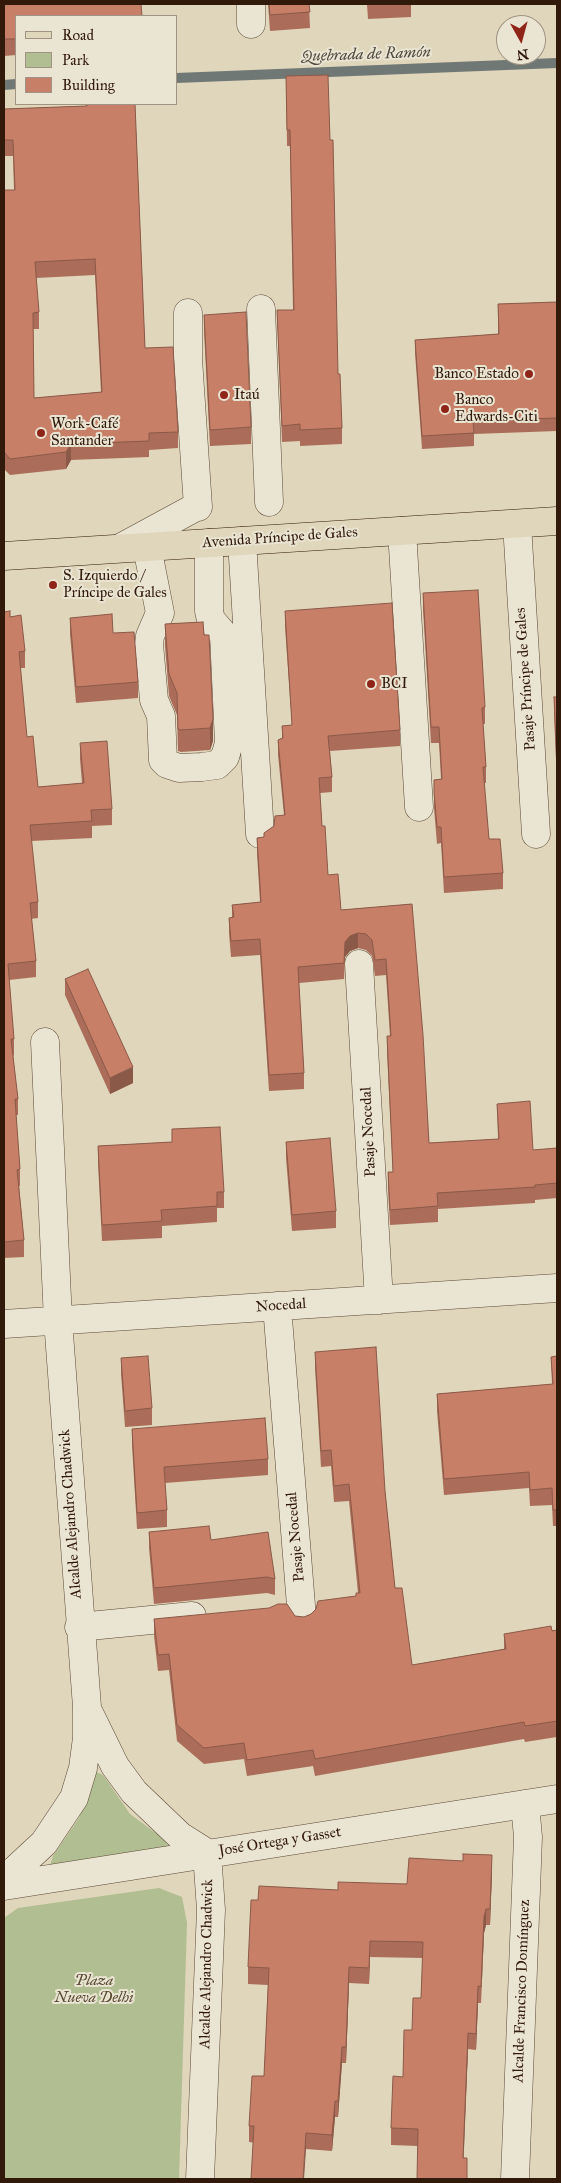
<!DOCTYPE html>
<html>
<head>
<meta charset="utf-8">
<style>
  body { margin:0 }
  #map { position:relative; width:561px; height:2183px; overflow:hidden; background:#dfd6bb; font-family:"IM FELL Great Primer",serif }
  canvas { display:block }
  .frame { position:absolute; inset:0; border:5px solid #321a0a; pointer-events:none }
  .legend { position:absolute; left:15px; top:15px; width:162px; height:90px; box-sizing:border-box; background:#eae4d3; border:1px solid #a09383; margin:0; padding:6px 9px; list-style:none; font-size:15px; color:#321a0a }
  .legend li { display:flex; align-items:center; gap:10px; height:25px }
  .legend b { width:25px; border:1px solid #a09383 }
  .north { position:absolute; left:496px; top:15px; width:50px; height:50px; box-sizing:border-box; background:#eae4d3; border:1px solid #a09383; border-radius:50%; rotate:173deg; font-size:14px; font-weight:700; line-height:20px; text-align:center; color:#321a0a }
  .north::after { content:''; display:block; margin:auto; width:18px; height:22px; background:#8f2418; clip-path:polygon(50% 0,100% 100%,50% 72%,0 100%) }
</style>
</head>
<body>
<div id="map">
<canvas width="561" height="2183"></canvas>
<div class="frame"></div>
<ul class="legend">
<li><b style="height:6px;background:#dfd6bb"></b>Road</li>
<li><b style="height:14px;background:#b0be91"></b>Park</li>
<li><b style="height:14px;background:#c77f67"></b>Building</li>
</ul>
<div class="north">N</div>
</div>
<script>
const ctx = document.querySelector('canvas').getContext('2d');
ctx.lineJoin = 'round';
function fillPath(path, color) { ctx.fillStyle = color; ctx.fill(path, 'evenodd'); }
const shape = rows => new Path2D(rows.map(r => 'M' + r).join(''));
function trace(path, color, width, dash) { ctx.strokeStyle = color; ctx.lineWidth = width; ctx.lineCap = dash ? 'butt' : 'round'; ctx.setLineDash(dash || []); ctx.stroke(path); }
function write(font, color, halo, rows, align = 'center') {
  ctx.font = font + ' "IM FELL Great Primer",serif'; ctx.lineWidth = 4; ctx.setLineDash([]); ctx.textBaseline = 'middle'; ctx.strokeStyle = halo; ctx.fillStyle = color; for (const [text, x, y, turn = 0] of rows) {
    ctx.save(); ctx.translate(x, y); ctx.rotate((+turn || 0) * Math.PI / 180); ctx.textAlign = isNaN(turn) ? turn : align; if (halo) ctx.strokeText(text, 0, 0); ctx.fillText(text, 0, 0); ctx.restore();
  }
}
const green = shape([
  [94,1771,103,1775,130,1814,164,1839,168,1846,161,1849,57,1867,50,1865,53,1856,79,1818,89,1780],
  [159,1888,182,1897,187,1923,179,2179,5,2179,4,1918,18,1908]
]);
const stream = shape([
  [176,78,557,63],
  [4,85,16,84]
]);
const minor = shape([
  [251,4,251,24],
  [261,309,269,502],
  [188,313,188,359,198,507],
  [517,524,536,834],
  [402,531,419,807],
  [242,541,260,834],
  [122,547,194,508],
  [147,547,160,613,150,636,149,644,154,700,161,716,163,760,167,764,179,768,202,767,217,765,225,757,229,743,224,635,211,620,209,611,209,543],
  [359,964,379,1300],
  [277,1306,302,1618],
  [4,1324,557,1288],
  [79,1627,192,1616],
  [89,1713,115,1766,134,1792,180,1836,207,1853,211,1910,200,2179],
  [4,1880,44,1843,74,1798,83,1768,87,1738,87,1707,58,1320,45,1042],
  [4,1886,557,1799],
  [515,2179,528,1837,525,1804]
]);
const major = shape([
  [4,556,557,521]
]);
const wall = shape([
  [4,4,16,16,16,55,4,56],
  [268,4,309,4,310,28,270,31],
  [367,4,411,4,411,17,368,19],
  [286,76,338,374,342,428,342,444,300,446,300,441,282,442,277,310,293,310,290,146,287,146],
  [86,104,135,104,145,348,178,432,178,448,149,450,149,457,71,460,66,469,10,475,4,469,4,190,14,190,13,156,4,156,4,109,86,106],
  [95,275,101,392,34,398,33,329,39,329,39,312,36,278],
  [557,302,557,431,474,434,474,446,422,449,415,353,415,340,498,334,498,304],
  [204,315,251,427,251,444,210,446,204,331],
  [423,593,485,707,485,724,483,724,486,767,486,783,484,783,489,839,503,873,503,889,444,893,441,843,437,844,434,808,434,780,441,779,439,743,431,743,423,609],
  [285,611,400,730,400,746,330,751,332,777,332,792,320,793,322,826,328,875,341,910,412,904,429,1143,498,1139,497,1104,533,1150,557,1148,557,1198,535,1200,535,1203,438,1209,438,1222,390,1225,388,1188,388,1172,393,1172,387,1052,387,1036,390,1036,386,975,375,976,372,956,366,950,358,948,350,951,345,957,344,979,299,983,304,1073,304,1089,269,1091,260,955,231,957,229,933,229,918,232,917,232,905,260,902,257,853,257,838,264,837,284,815,278,755,278,740,282,738,282,726,292,725,285,627],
  [4,612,10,617,25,651,25,668,20,668,27,737,38,787,82,783,80,759,80,743,112,809,112,825,92,826,92,838,31,841,38,902,38,918,31,919,36,961,36,977,9,980,14,1039,14,1055,13,1056,18,1099,18,1115,16,1115,20,1169,20,1186,19,1186,24,1240,24,1257,4,1258],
  [70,618,113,633,138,682,138,698,76,703,70,634],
  [203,622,213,741,210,750,181,752,178,751,177,715,169,696,165,646,165,624],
  [554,697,557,697,557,784,554,713],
  [65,979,133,1083,110,1094,65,995],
  [172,1129,224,1192,224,1208,217,1208,217,1222,162,1226,162,1238,102,1241,98,1163,98,1146,172,1142],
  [286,1142,336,1211,336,1228,292,1231,286,1158],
  [315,1352,385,1491,395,1588,412,1665,504,1649,504,1634,557,1630,557,1737,525,1742,524,1739,315,1776,313,1766,247,1776,244,1759,204,1764,177,1741,169,1670,158,1671,154,1636,154,1619,295,1616,304,1617,356,1596,358,1593,349,1501,334,1502,331,1466,321,1467,315,1368],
  [557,1356,557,1526,553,1526,552,1505,530,1506,529,1488,444,1495,437,1411,437,1394,552,1384,551,1357],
  [121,1358,152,1408,152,1425,125,1427,121,1374],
  [132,1429,268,1459,268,1475,165,1483,167,1510,167,1527,137,1529,132,1445],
  [149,1532,211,1540,275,1579,275,1595,267,1593,154,1604,149,1548],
  [4,1746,5,1756,5,1773,4,1773],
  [492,1871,490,1925,486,1925,484,1933,481,2003,478,2003,476,2050,468,2049,463,2158,467,2179,418,2146,391,2145,391,2128,403,2077,412,2030,421,1998,423,1958,370,1957,369,1984,349,1983,346,2063,342,2063,338,2117,335,2117,332,2151,306,2149,249,2142,249,2126,264,2076,268,1985,248,1984,248,1967,258,1900,338,1890,407,1884]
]);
const shadedWall = shape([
  [71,444,71,460,66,469,66,452],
  [213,719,213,741,210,750,210,728],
  [358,933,358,948,350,951,345,957,344,979,345,942,350,936],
  [133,1067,133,1083,110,1094,110,1078],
  [492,1855,492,1871,490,1925,490,1909],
  [486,1909,486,1925,484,1933,481,2003,484,1917],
  [370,1941,370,1957,369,1984,369,1968],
  [349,1967,349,1983,346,2063,346,2047],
  [478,1986,478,2003,476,2050,476,2034],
  [468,2033,468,2049,463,2174,463,2158],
  [342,2047,342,2063,338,2117,338,2101],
  [335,2101,335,2117,332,2151,332,2135],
  [306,2133,306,2149,304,2179,303,2179]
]);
const building = shape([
  [4,4,141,4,142,16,16,16,16,39,4,39,4,4],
  [269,4,309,4,310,12,270,15,269,4],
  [328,75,330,140,333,140,338,374,340,374,342,428,300,430,300,424,282,426,277,310,294,310,290,130,287,130,286,76,328,75],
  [87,104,135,104,145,348,173,347,178,432,149,433,149,441,71,444,66,452,10,459,4,452,4,190,15,190,13,140,4,140,4,109,87,106,87,104],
  [95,259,102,392,34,398,33,313,39,312,35,262,95,259],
  [557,302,557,418,473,421,474,433,422,436,415,340,499,334,498,304,557,302],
  [246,312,251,427,210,430,204,315,246,312],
  [478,590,485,707,482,708,486,767,483,767,489,839,500,839,503,873,444,877,441,827,437,827,434,792,434,780,442,779,439,727,431,727,423,593,478,590],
  [392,603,400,730,328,736,332,777,319,778,322,826,325,826,328,875,338,874,341,910,412,904,423,1035,429,1143,499,1139,497,1104,530,1101,533,1150,557,1148,557,1183,535,1185,535,1187,437,1193,438,1206,390,1210,388,1172,393,1172,387,1036,391,1036,386,959,375,960,372,940,366,934,358,933,350,936,345,942,344,963,298,967,304,1073,269,1075,260,939,231,941,229,918,234,917,232,905,261,902,257,838,264,837,264,833,274,826,275,816,285,815,278,740,283,738,282,726,292,725,285,611,392,603],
  [10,611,10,617,21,615,25,651,19,652,27,737,33,736,38,787,84,783,80,743,107,741,112,809,91,810,92,821,30,825,38,902,30,903,36,961,8,964,14,1039,11,1039,18,1099,15,1099,20,1169,17,1170,24,1240,4,1242,4,612,10,611],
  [112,614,113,633,134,632,138,682,76,687,70,618,112,614],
  [203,622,204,635,209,635,213,719,210,728,181,730,178,729,177,693,169,674,165,624,203,622],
  [554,697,557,697,557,768,554,697],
  [88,969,133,1067,110,1078,65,979,88,969],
  [220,1127,224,1192,217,1192,217,1206,161,1210,162,1221,102,1225,98,1146,172,1142,172,1129,220,1127],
  [330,1138,336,1211,292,1215,286,1142,330,1138],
  [376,1347,385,1491,395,1588,402,1588,412,1665,506,1649,504,1634,551,1626,552,1631,557,1630,557,1721,525,1726,524,1722,315,1759,313,1750,247,1760,244,1743,204,1748,177,1725,169,1654,158,1655,154,1619,269,1608,278,1604,287,1604,295,1616,304,1617,311,1614,316,1609,318,1601,356,1596,356,1593,360,1593,349,1484,334,1486,331,1450,321,1451,315,1352,376,1347],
  [148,1356,152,1408,125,1411,121,1358,148,1356],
  [557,1356,557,1510,553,1510,552,1488,530,1490,529,1472,444,1479,437,1394,553,1384,551,1357,557,1356],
  [265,1418,268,1459,164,1467,167,1510,137,1513,132,1429,265,1418],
  [209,1526,211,1540,268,1532,275,1579,267,1577,154,1588,149,1532,209,1526],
  [463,1854,492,1855,490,1909,486,1909,484,1917,481,1987,478,1986,476,2034,468,2033,463,2158,467,2158,467,2179,417,2179,418,2129,391,2128,393,2076,403,2077,404,2030,412,2030,413,1998,421,1998,423,1942,370,1941,369,1968,349,1967,346,2047,342,2047,338,2101,335,2101,332,2135,306,2133,303,2179,251,2179,254,2126,249,2126,252,2076,264,2076,269,1968,248,1967,251,1900,258,1900,259,1886,338,1890,338,1882,407,1884,409,1858,463,1861,463,1854]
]);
const markers = [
  [529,374,5,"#8f2418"],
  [224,395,5,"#8f2418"],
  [445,409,5,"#8f2418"],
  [41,433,5,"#8f2418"],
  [53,585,5,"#8f2418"],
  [371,684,5,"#8f2418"]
];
const poiNames = [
  ["Banco Estado",519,374,"right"],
  ["Itaú",234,395],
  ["Banco",455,400],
  ["Edwards-Citi",455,417],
  ["Work-Café",51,424],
  ["Santander",51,441],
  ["S. Izquierdo /",63,576],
  ["Príncipe de Gales",63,593],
  ["BCI",381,684]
];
const streetNames = [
  ["Avenida Príncipe de Gales",280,538,-4],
  ["Pasaje Príncipe de Gales",526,679,-94],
  ["Pasaje Nocedal",369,1132,-93],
  ["Nocedal",281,1306,-4],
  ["Alcalde Alejandro Chadwick",71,1514,-94],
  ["Pasaje Nocedal",296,1537,-95],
  ["José Ortega y Gasset",280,1842,-9],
  ["Alcalde Alejandro Chadwick",207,1964,-89],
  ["Alcalde Francisco Domínguez",522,1991,-88]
];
const parkNames = [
  ["Plaza",94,1981],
  ["Nueva Delhi",94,1998]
];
const waterNames = [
  ["Quebrada de Ramón",366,55,-2]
];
fillPath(green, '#b0be91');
trace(stream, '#6f7874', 10);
trace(minor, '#5d4936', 29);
trace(major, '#321a0a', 29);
trace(minor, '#eae4d3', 28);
trace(major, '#dfd6bb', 28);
fillPath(wall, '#ab6d59');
fillPath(shadedWall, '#8b5948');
fillPath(building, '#c77f67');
trace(building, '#8b5948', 1);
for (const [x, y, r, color] of markers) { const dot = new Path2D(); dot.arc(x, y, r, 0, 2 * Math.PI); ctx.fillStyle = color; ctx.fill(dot); trace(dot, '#eae4d3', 2); }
write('15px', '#321a0a', '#eae4d3', poiNames, 'left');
write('15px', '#321a0a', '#eae4d3', streetNames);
write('italic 15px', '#584b32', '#eae4d3', parkNames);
write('italic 16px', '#50493f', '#eae4d3', waterNames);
</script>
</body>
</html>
